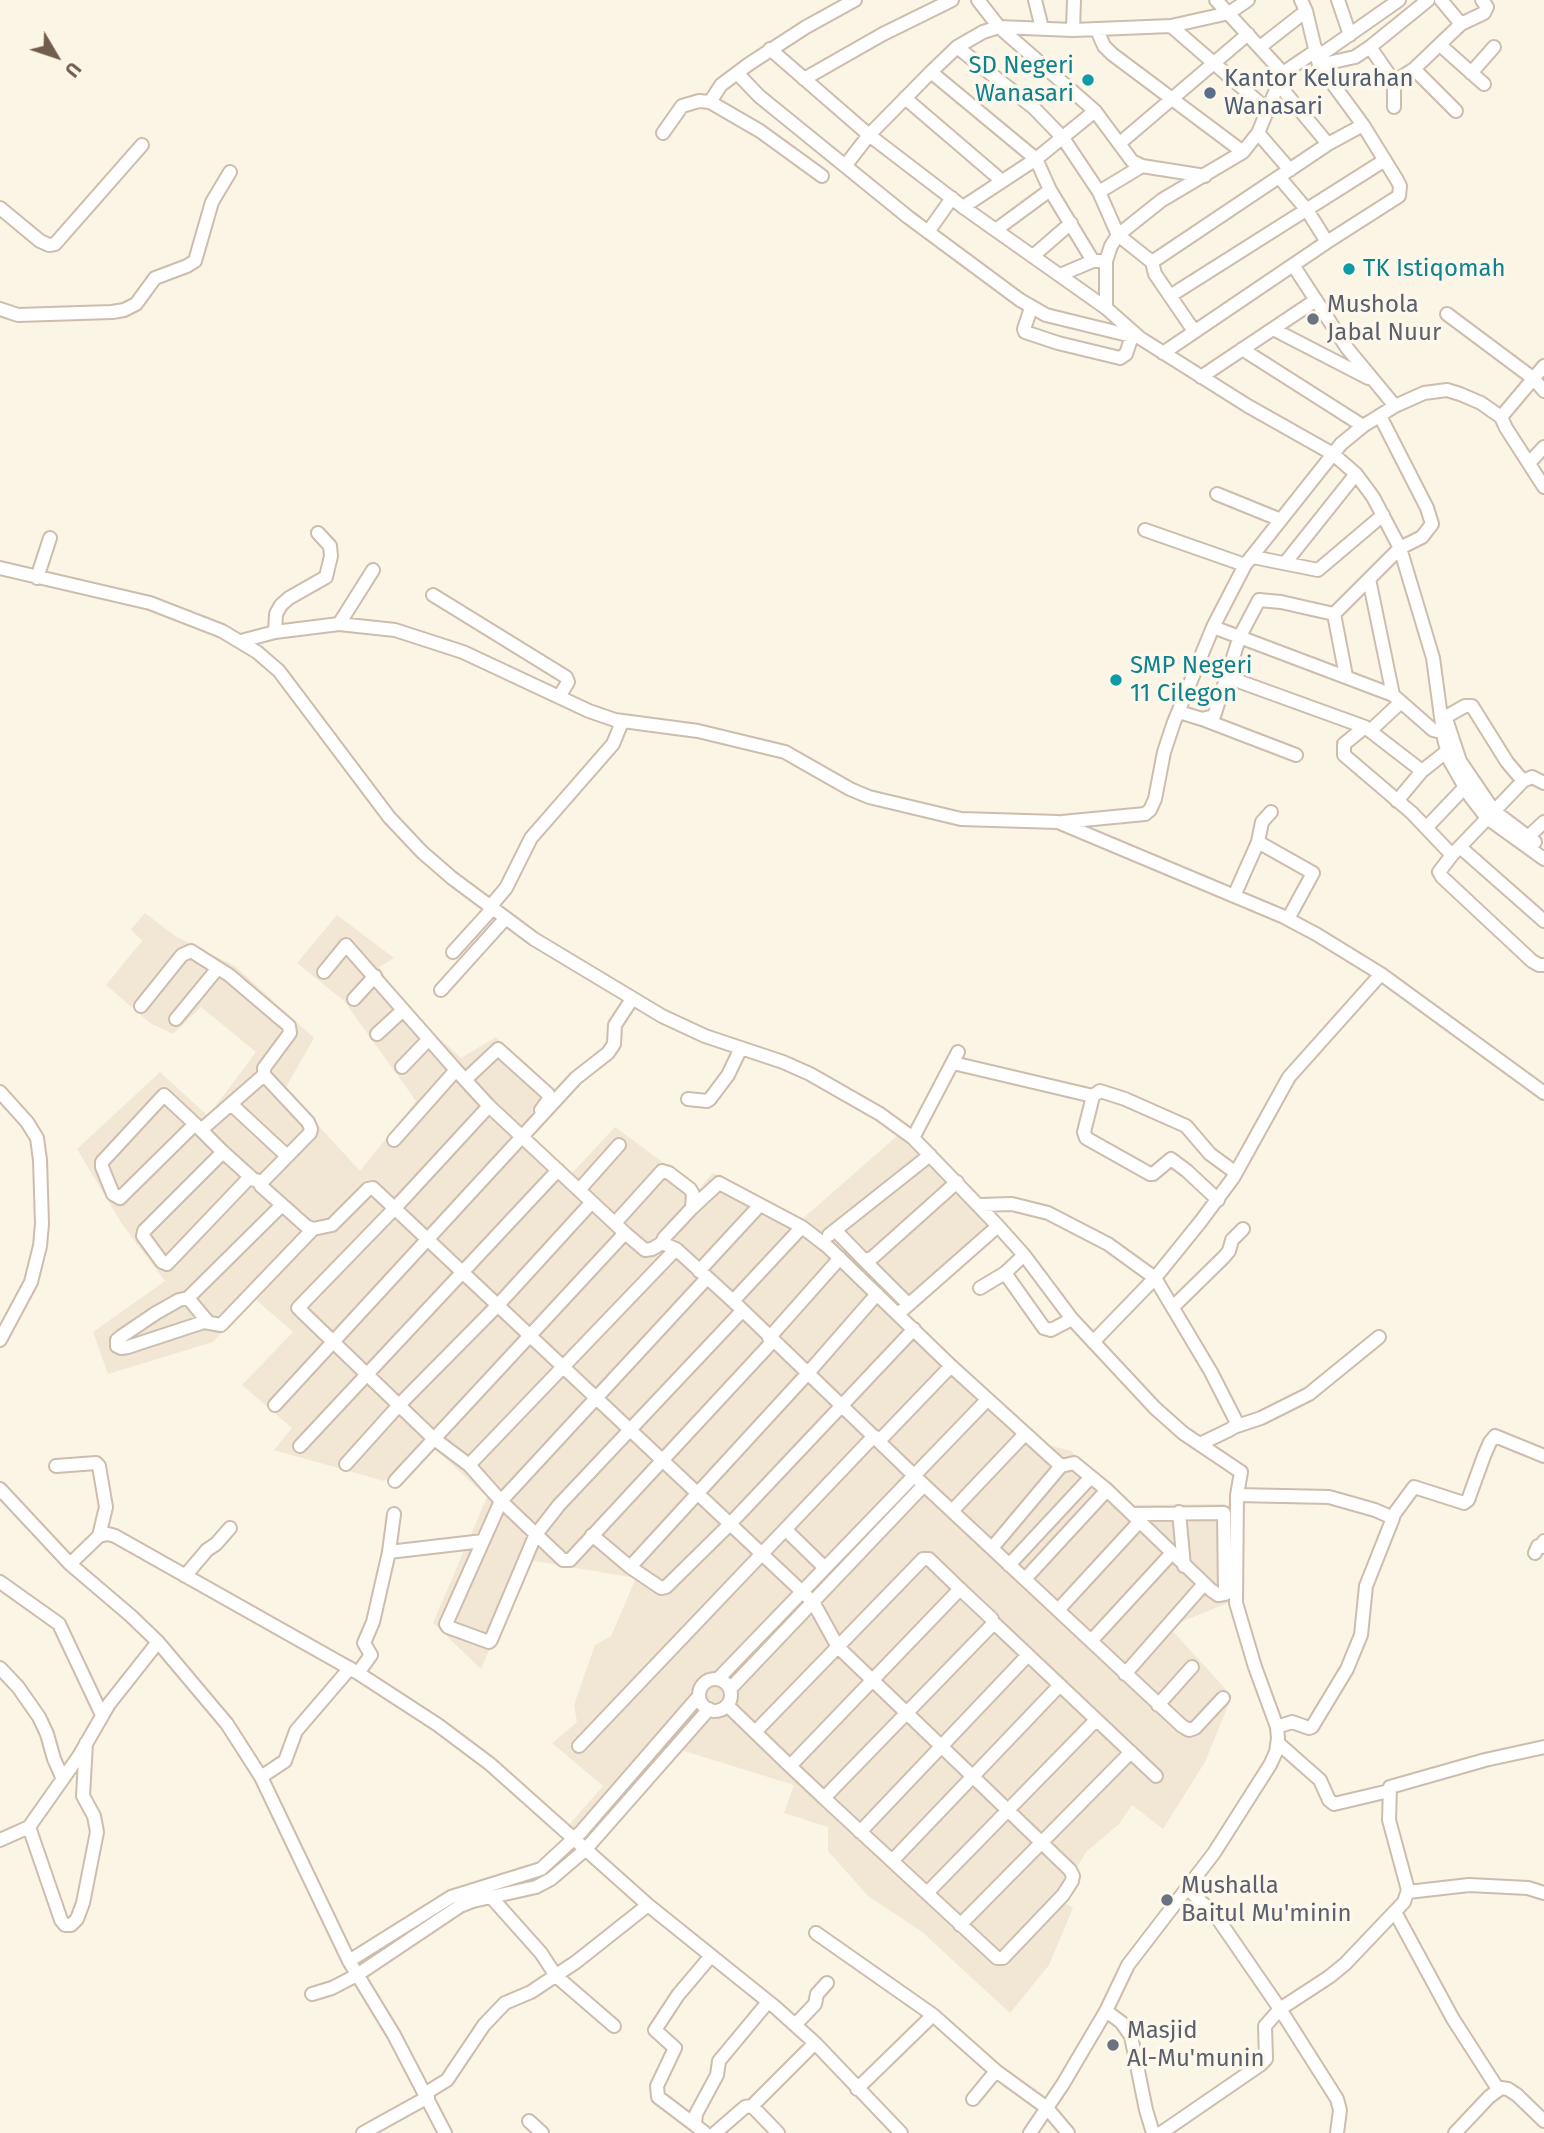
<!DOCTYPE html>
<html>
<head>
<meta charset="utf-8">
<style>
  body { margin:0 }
  #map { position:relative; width:1544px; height:2133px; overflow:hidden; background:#fbf5e6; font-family:"Fira Sans",sans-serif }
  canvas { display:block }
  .north { position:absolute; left:21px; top:21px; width:70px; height:70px; -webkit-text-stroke:5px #fef8ec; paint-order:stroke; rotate:129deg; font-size:19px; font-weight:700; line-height:28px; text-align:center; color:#725d4d }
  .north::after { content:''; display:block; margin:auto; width:24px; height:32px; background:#725d4d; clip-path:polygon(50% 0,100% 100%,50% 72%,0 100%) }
</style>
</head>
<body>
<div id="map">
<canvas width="1544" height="2133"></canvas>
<div class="north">U</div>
</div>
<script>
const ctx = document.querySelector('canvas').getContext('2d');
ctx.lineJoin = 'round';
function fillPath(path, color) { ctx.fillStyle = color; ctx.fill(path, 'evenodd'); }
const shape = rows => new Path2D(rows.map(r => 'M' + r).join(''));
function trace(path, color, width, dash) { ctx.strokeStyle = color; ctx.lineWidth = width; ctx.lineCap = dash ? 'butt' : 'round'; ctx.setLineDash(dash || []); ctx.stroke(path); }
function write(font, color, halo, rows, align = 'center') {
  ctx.font = font + ' "Fira Sans",sans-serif'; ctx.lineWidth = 7; ctx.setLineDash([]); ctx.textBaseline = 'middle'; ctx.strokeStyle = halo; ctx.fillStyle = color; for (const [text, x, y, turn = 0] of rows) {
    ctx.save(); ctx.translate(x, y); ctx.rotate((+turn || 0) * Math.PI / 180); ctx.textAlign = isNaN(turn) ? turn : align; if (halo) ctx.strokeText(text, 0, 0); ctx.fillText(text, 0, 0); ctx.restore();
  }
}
const residential = shape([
  [145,913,175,936,235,966,314,1038,285,1089,360,1171,416,1101,344,1001,297,963,337,915,394,958,379,967,405,1007,461,1058,496,1037,550,1091,525,1130,570,1175,615,1127,699,1189,713,1173,800,1221,898,1135,989,1226,894,1309,1044,1444,1071,1451,1130,1505,1225,1504,1225,1574,1230,1602,1169,1627,1232,1696,1205,1762,1163,1829,1132,1805,1119,1824,1086,1852,1059,1898,1073,1908,1049,1965,1010,2013,921,1931,868,1896,828,1851,828,1827,784,1813,794,1785,671,1747,590,1848,567,1827,603,1786,552,1743,577,1722,574,1705,595,1645,611,1636,636,1578,528,1560,481,1669,433,1623,487,1497,432,1446,384,1481,274,1450,292,1428,242,1385,293,1332,254,1298,213,1342,108,1374,93,1332,165,1281,122,1224,77,1149,160,1072,208,1116,256,1052,201,1007,173,1034,150,1023,106,985,142,941,131,929]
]);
const minor = shape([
  [978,0,999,27,1095,111,1132,161,1142,166,1205,176],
  [1035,0,1042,28],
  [1216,0,1283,73],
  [1338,0,1350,35],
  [1441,0,1461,24],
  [1171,26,1269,111],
  [1073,30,1074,0],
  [1097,30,1104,46,1112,54,1243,152],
  [1440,45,1484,84],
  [957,47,1034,108,1063,138,1099,192,1118,235,1152,262,1155,274,1194,331],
  [1260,47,1306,11],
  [1370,47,1394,82,1394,107],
  [770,49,869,135,963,207,1106,308,1140,338,1248,406,1333,454,1356,474,1373,497,1400,548,1433,658,1444,739,1450,761,1470,796,1487,818,1544,859],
  [1319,56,1399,0],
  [1319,65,1355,57,1370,47,1428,0],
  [1414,69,1456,111],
  [931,72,1036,159,1050,190,1093,261,1106,261],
  [737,73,759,96,908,217,1020,300,1046,315,1136,337],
  [1471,73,1494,47],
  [804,79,883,34,952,0],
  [1394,82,1414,69,1461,24,1484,13,1487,7,1482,0],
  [1279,85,1328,144],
  [905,98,1002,181],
  [710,102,721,85,749,64,806,27,855,0],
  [663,133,682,106,699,101,710,102,760,131,822,176],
  [1258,133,1290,170],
  [1120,143,1248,34],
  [845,166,869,135,931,72,957,47,983,32,999,27,1073,30,1171,26,1229,13,1248,0],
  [1279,177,1307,210,1327,242],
  [1099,192,1142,166],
  [963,207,1036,159,1095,111],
  [0,208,40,241,49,245,55,244,142,145],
  [997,229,1050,190],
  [928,232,952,198],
  [1033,256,1071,223],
  [1152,262,1328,144,1363,125],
  [1293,265,1347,348,1395,406],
  [1060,275,1093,261],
  [1170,296,1385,160],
  [1031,308,1024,329,1025,332,1058,343,1120,358,1126,354,1132,336],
  [1106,308,1106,261,1111,246,1118,235,1162,200,1243,152,1258,133,1283,73,1317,50],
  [0,309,18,315,112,312,124,310,136,304,155,278,187,266,195,261,212,202,230,172],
  [1447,314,1534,379,1544,391],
  [1273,329,1368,378],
  [1242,349,1363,426],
  [1163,353,1327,242,1399,196,1400,186,1397,180,1363,125,1319,65,1306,11,1301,0],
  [1201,377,1316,300],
  [1501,417,1544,366],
  [1529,463,1544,447],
  [1217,494,1281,520],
  [1145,530,1245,565],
  [1253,557,1318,570,1383,515],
  [1285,563,1356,474],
  [0,568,150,603,222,631,257,652,279,671,389,817,422,852,452,878,534,939,662,1016,705,1036,783,1062,810,1074,880,1114,913,1138,998,1226,1024,1255,1072,1319,1155,1408,1183,1433,1241,1472,1237,1495,1236,1603,1255,1667,1277,1727,1278,1738,1276,1752,1270,1765,1214,1853,1128,1965,1106,2011,1063,2084,1030,2133],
  [37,578,50,538],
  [1369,579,1393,695],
  [433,595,566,677,568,682,559,697],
  [339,624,373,570],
  [1213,627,1393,695,1433,730,1437,731,1443,728],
  [275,632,276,614,281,605,289,598,326,577,331,556,330,546,318,533],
  [241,641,275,632,339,624,395,630,463,652,589,711,615,720,698,731,785,752,850,789,869,797,961,819,1058,822,1282,916,1316,934,1381,974,1544,1093],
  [1346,676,1334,614,1400,548,1422,537,1432,524,1427,508,1380,416],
  [1227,677,1365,727,1422,771],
  [1179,712,1202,719,1214,716,1240,636,1259,600,1281,602,1334,614],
  [1202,719,1296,755],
  [1442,719,1465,706,1472,706,1507,762,1523,781],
  [1447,722,1460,761,1494,811,1535,842],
  [1365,727,1344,744,1344,755,1412,813,1452,855],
  [1371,730,1401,702],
  [1544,783,1532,777,1523,781,1452,855,1439,872,1442,877,1532,961,1539,965,1544,965],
  [1397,801,1422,771,1446,752],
  [1271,812,1262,822,1258,842,1313,873,1288,919],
  [1062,822,1145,814,1150,810,1155,799,1164,752,1174,722,1213,627,1245,565,1341,444,1363,426,1395,406,1424,393,1447,390,1460,394,1481,403,1501,417,1506,428,1544,487],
  [1426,828,1465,787],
  [1528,837,1544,822],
  [1460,847,1544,921],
  [1234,896,1258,842],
  [489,908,506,888,531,838,613,744,622,722],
  [453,952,492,909],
  [324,972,346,945,456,1070],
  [441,990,505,919],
  [354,999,375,976],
  [141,1006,182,955,191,951,229,975,289,1026,290,1033,264,1068,264,1075,308,1122,311,1129,310,1133,262,1182,261,1186,306,1226,313,1229,332,1225,368,1189,373,1188,813,1602,838,1647,1070,1870,1073,1876,1072,1881,1063,1895,1003,1958,997,1958,824,1798],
  [176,1019,218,968],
  [377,1034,402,1011],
  [953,1063,1093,1096,1100,1091,1125,1099,1186,1126,1210,1154,1236,1173],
  [402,1067,429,1039],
  [465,1080,498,1049,548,1094,549,1099,541,1110],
  [0,1092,27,1122,37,1138,40,1160,42,1224,40,1246,31,1282,0,1340],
  [1093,1096,1084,1132,1086,1138,1150,1174,1153,1174,1171,1159,1187,1171,1218,1200],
  [688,1099,707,1101,710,1099,728,1075,741,1048],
  [231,1104,287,1156],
  [489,1106,395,1208,298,1308,433,1438,469,1465,501,1501,563,1560,570,1560,773,1341],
  [195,1124,164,1095,102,1162,102,1167,113,1194,120,1198,195,1124,223,1152],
  [201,1130,264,1075],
  [913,1138,958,1052],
  [394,1140,456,1070,489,1106,625,1233,645,1250,652,1249,662,1243],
  [253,1179,223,1152,144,1231,143,1236,162,1262,167,1264,248,1179,256,1180,261,1184],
  [579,1190,619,1145],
  [282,1205,188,1298,179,1300,156,1313,122,1336,117,1340,117,1346,121,1348,128,1347,204,1322,221,1325,313,1229],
  [980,1205,1012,1204,1048,1213,1108,1244,1155,1278,1211,1372,1236,1421,1234,1427,1229,1430,1200,1444],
  [615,1223,662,1171,669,1173,690,1189,693,1194,692,1208],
  [835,1230,864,1260,872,1258,957,1182],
  [829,1235,930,1155],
  [864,1260,908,1304],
  [699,1271,760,1205],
  [1005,1273,1044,1328,1051,1330,1072,1319],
  [707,1278,501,1501,446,1624,448,1627,489,1642,491,1640,535,1536,541,1528,559,1505,742,1311],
  [980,1288,1005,1273,1024,1255],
  [188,1298,208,1322],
  [733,1301,802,1227],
  [1174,1306,1224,1257,1229,1251,1232,1240,1243,1229],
  [898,1314,998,1226],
  [769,1338,840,1258],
  [1093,1342,1155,1278,1201,1221,1233,1178,1289,1077,1381,974],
  [275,1405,576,1078,608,1053,614,1044,615,1025,632,999],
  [1234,1427,1261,1418,1309,1394,1379,1337],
  [879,1441,951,1366],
  [300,1446,558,1170],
  [346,1464,399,1405,498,1305,592,1202],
  [469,1465,676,1249],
  [56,1466,96,1463,99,1466,106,1507,99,1536],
  [1061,1466,951,1366,828,1247,802,1227,719,1183,692,1208,664,1238,662,1243,676,1249,733,1301,924,1485,1182,1726,1189,1730,1195,1728,1223,1698],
  [395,1481,625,1233],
  [0,1489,70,1564,131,1616,158,1642,227,1724,261,1777,349,1961,394,2035,445,2133],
  [1237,1495,1329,1497,1375,1510,1393,1518,1366,1586,1361,1635,1347,1669,1312,1727,1309,1728,1292,1722,1277,1727],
  [952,1511,1024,1435],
  [1179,1512,1184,1566],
  [1392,1517,1414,1487,1464,1503,1468,1500,1484,1456,1490,1442,1495,1436,1544,1456],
  [786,1530,825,1568],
  [592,1535,630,1567,808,1373,877,1294],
  [992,1548,1061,1466,1074,1463,1107,1490,1211,1590,1218,1595,1225,1594,1224,1513,1132,1514],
  [389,1552,394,1514],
  [1535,1553,1538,1546,1541,1547,1544,1541],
  [70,1564,99,1536,108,1534,115,1536,358,1673,438,1725,490,1764,648,1905,775,2007,815,2043,901,2133],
  [1009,1565,1091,1477],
  [630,1567,661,1588,666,1587,729,1525,914,1329],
  [185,1576,207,1550,216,1544,230,1528],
  [1025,1579,1107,1490],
  [0,1582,59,1624,102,1715],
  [1058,1610,1140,1521],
  [993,1622,1028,1655],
  [1091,1641,1172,1553],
  [0,1668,18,1687,39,1717,47,1734,54,1759,63,1779],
  [358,1673,371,1655,364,1643,373,1622,389,1552,483,1541],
  [1125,1674,1204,1584],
  [718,1679,987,1400],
  '699 1695a16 16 0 1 1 32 0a16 16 0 1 1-32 0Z',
  [730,1689,924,1485],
  [727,1705,790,1766,960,1589,929,1559,923,1559,755,1732],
  [1158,1705,1192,1667],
  [1278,1743,1320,1780,1329,1800,1334,1804,1389,1791],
  [579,1746,874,1436],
  [790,1766,824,1798,992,1625,992,1619,960,1589],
  [261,1777,285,1761,296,1731,350,1668],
  [29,1827,61,1920,65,1925,71,1925,77,1919,83,1903,97,1832,94,1816,83,1796,86,1743],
  [860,1832,1028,1655,1156,1776],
  [0,1840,29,1827,79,1756,109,1704,158,1642],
  [892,1861,1060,1685],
  [1187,1888,1216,1916,1280,2009,1337,2099,1340,2110,1337,2133],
  [1408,1892,1469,1885,1528,1888,1544,1893],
  [927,1893,1096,1720],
  [491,1897,541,1953,556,1976,614,2026],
  [1395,1912,1453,2019,1498,2089],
  [960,1925,1131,1752],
  [816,1933,933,2015,857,2089],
  [349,1961,451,1897,541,1869,581,1832,699,1696],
  [312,1994,332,1988,357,1975,460,1906,473,1901,536,1887,551,1879,585,1850,709,1709],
  [1106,2011,1121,2022,1131,2036,1146,2110,1153,2133],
  [933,2015,996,2071,1047,2108,1068,2133],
  [795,2025,815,2004,817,1994,827,1983],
  [426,2093,447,2080,484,2025,505,2003,531,1992,576,1962,648,1905],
  [973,2099,996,2071],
  [529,2121,542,2133],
  [695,2125,658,2097,657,2086,675,2048,655,2030,678,1995,711,1956],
  [363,2133,428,2097],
  [705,2133,695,2125,696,2114,717,2075,719,2061,768,2002],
  [715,2133,745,2107,752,2106],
  [778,2133,752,2106,815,2043],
  [1161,2133,1260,2065,1266,2059,1265,2026,1280,2009,1329,1977,1345,1964,1404,1902,1408,1890,1389,1820,1390,1787,1485,1760,1544,1747],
  [1455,2133,1489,2097,1501,2088,1508,2089,1517,2095,1544,2121]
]);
const markers = [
  [1088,80,7,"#0f9aa8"],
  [1210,93,7,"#5c6f8a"],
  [1349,269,7,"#0f9aa8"],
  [1313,319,7,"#6b7280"],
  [1116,680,7,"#0f9aa8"],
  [1167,1900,7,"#6b7280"],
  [1113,2045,7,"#6b7280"]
];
const cultureNames = [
  ["SD Negeri",1074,66,"right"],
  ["Wanasari",1074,94,"right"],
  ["TK Istiqomah",1363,269],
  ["SMP Negeri",1130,666],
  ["11 Cilegon",1130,694]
];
const serviceNames = [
  ["Kantor Kelurahan",1224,79],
  ["Wanasari",1224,107]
];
const worshipNames = [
  ["Mushola",1327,305],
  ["Jabal Nuur",1327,333],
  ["Mushalla",1181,1886],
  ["Baitul Mu'minin",1181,1914],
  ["Masjid",1127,2031],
  ["Al-Mu'munin",1127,2059]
];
fillPath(residential, '#f2e7d5');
trace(minor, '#ccbdad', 16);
trace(minor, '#fff', 12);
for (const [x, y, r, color] of markers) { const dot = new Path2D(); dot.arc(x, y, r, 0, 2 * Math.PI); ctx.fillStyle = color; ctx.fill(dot); trace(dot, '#fef8ec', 2.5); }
write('24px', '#0d838f', '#fef8ec', cultureNames, 'left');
write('24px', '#4e5e75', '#fef8ec', serviceNames, 'left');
write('24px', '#5b616d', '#fef8ec', worshipNames, 'left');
</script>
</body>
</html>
